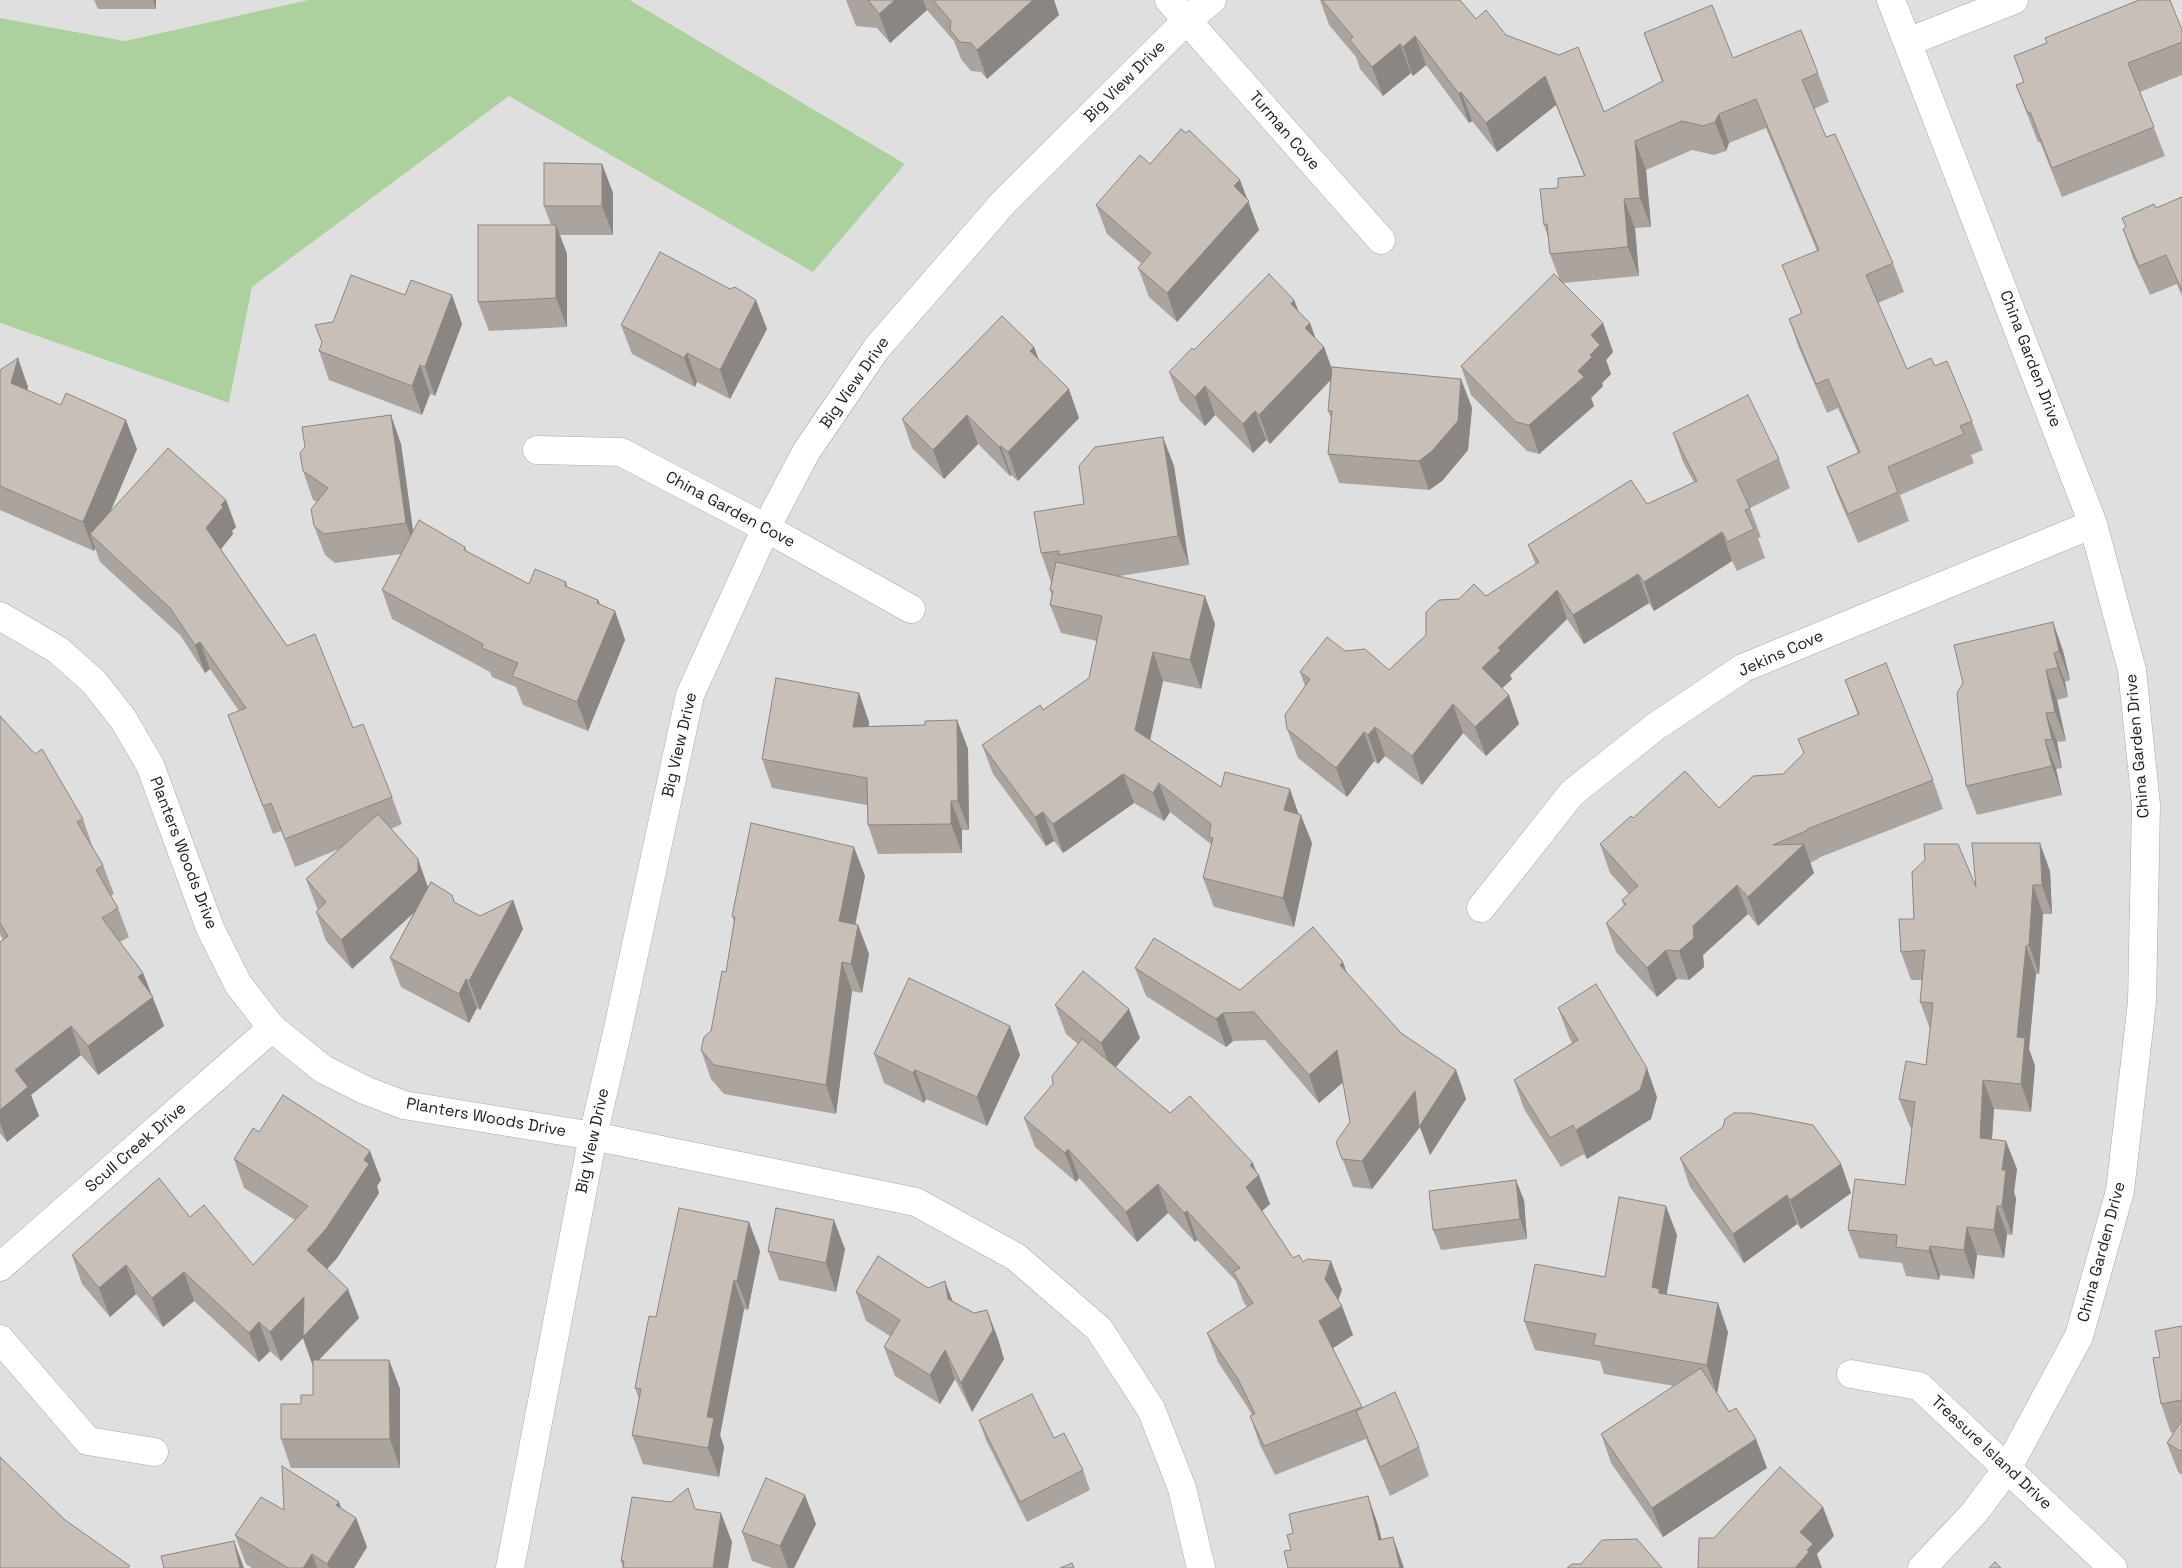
<!DOCTYPE html>
<html>
<head>
<meta charset="utf-8">
<style>
  body { margin:0 }
  canvas { display:block; background:#f2efe9 }
</style>
</head>
<body>
<canvas width="2182" height="1568"></canvas>
<script>
const ctx = document.querySelector('canvas').getContext('2d');
ctx.lineJoin = 'round';
function fillPath(path, color) { ctx.fillStyle = color; ctx.fill(path, 'evenodd'); }
const shape = rows => new Path2D(rows.map(r => 'M' + r).join(''));
function trace(path, color, width, dash) { ctx.strokeStyle = color; ctx.lineWidth = width; ctx.lineCap = dash ? 'butt' : 'round'; ctx.setLineDash(dash || []); ctx.stroke(path); }
function write(font, color, halo, rows, align = 'center') {
  ctx.font = font + ' "Space Grotesk",sans-serif'; ctx.lineWidth = 4; ctx.setLineDash([]); ctx.textBaseline = 'middle'; ctx.strokeStyle = halo; ctx.fillStyle = color; for (const [text, x, y, turn = 0] of rows) {
    ctx.save(); ctx.translate(x, y); ctx.rotate((+turn || 0) * Math.PI / 180); ctx.textAlign = isNaN(turn) ? turn : align; if (halo) ctx.strokeText(text, 0, 0); ctx.fillText(text, 0, 0); ctx.restore();
  }
}
const residential = shape([
  [0,0,308,0,125,41,0,18],
  [630,0,2182,0,2182,1568,0,1568,0,323,229,403,252,287,509,95,813,271,905,164]
]);
const forest = shape([
  [308,0,630,0,905,164,813,272,509,96,252,287,229,403,0,323,0,18,125,41]
]);
const minor = shape([
  [1169,0,1381,240],
  [1891,0,2093,524,2132,670,2146,805,2142,1002,2120,1191,2079,1336,2007,1469,1974,1513,1922,1568],
  [1908,42,2014,0],
  [537,450,621,452,766,528,911,609],
  [0,616,58,650,94,682,123,719,150,765,210,928,238,984,272,1028,323,1069,367,1091,404,1105,593,1136,916,1202,1016,1257,1099,1329,1151,1409,1182,1488,1201,1568],
  [1481,908,1572,793,1655,727,1743,668,2093,524],
  [0,1267,272,1028],
  [0,1339,88,1441,154,1452],
  [1851,1374,1919,1386,2113,1568]
]);
const tertiary = shape([
  [510,1568,593,1136,617,1033,690,695,766,528,806,452,876,349,1003,203,1187,20,1212,0]
]);
const wall = shape([
  [94,0,156,0,156,9,98,9],
  [846,0,1054,0,1059,15,987,79,981,72,971,71,961,59,954,41,927,10,890,43,877,28,856,26],
  [1320,0,1460,0,1476,19,1506,35,1604,112,1662,82,1644,33,1733,58,1818,73,1829,102,1814,109,1826,137,1893,263,1904,292,1878,303,1907,369,1935,366,1972,421,1983,450,1971,455,1974,463,1900,495,1909,521,1858,543,1838,496,1827,467,1858,453,1838,408,1827,413,1799,348,1789,319,1801,313,1782,265,1817,251,1766,128,1729,143,1726,151,1714,155,1692,150,1646,170,1651,227,1635,228,1639,276,1563,283,1603,323,1613,352,1606,360,1611,374,1602,383,1603,386,1591,398,1594,406,1539,454,1527,451,1471,395,1461,366,1559,278,1550,254,1548,237,1544,225,1558,188,1584,176,1556,105,1497,152,1472,121,1469,123,1426,65,1413,76,1411,73,1383,96,1360,69,1356,57,1329,25],
  [2182,30,2182,75,2140,92,2165,156,2062,197,2040,142,2038,142,2027,114,2016,85,2024,82,2014,56],
  [602,164,613,193,613,235,560,235,567,254,567,327,489,331,478,302,551,225,544,206],
  [1150,164,1240,180,1259,230,1177,322,1149,297,1138,268,1142,264,1107,234,1096,205],
  [2182,197,2182,296,2177,284,2150,295,2133,258,2123,229,2156,208],
  [405,295,452,295,462,324,435,396,430,394,422,415,329,380,319,351,322,343,315,325,333,322],
  [1294,300,1299,312,1310,323,1316,340,1324,347,1332,369,1461,379,1472,408,1468,450,1442,481,1429,490,1339,483,1328,454,1331,418,1328,411,1331,380,1270,444,1266,440,1253,453,1215,415,1205,426,1180,401,1169,372],
  [621,325,767,329,730,399,697,382,695,387,632,354],
  [1034,347,1039,360,1079,418,1018,481,1011,475,1010,476,978,444,944,479,912,448,902,419],
  [0,370,28,387,27,390,137,449,110,512,226,500,236,527,232,531,233,534,221,549,287,646,353,728,392,797,402,824,391,829,418,859,428,887,452,895,455,903,480,916,513,900,523,929,480,1010,477,1008,469,1023,401,987,390,958,414,912,352,969,326,941,316,912,318,910,317,908,306,879,339,849,295,867,281,831,273,834,228,715,239,711,210,669,205,673,180,635,100,562,95,548,94,551,0,510],
  [1673,433,1779,459,1790,488,1750,508,1761,537,1758,538,1765,558,1737,571,1732,561,1654,611,1649,603,1584,644,1567,619,1510,675,1512,679,1502,688,1509,695,1519,724,1486,756,1463,733,1422,785,1385,756,1378,764,1374,761,1347,797,1298,758,1287,729,1305,686,1300,672,1345,651,1389,670,1426,635,1459,599,1486,596,1536,565,1528,545,1647,504,1694,482,1683,462],
  [401,444,413,531,465,547,467,552,529,584,566,582,568,588,598,600,600,604,615,611,625,640,588,731,523,705,516,687,492,677,490,672,392,619,382,590,401,554,335,563,325,555,314,526,317,502,313,500,303,471],
  [1174,466,1189,565,1120,576,1215,624,1201,689,1163,681,1150,740,1221,787,1299,814,1312,843,1294,927,1214,907,1203,878,1212,845,1170,812,1164,821,1134,803,1063,853,1054,841,1046,846,993,774,982,745,1043,710,1089,678,1097,641,1061,633,1050,605,1052,596,1050,590,1051,582,1041,553,1084,504],
  [2053,622,2063,651,2070,680,2065,682,2068,697,2057,700,2066,741,2057,742,2062,768,2056,769,2062,795,1977,815,1966,786],
  [1845,680,1933,780,1943,809,1818,858,1818,859,1810,863,1814,873,1758,926,1748,914,1703,955,1704,967,1689,980,1677,979,1657,997,1616,952,1606,923,1624,906,1622,900,1629,894,1610,873,1600,844,1633,818,1719,808,1783,774,1804,753,1798,739,1858,715],
  [859,693,869,722,869,726,925,725,957,720,968,749,969,830,962,830,962,853,878,854,868,825,867,805,772,788,762,759],
  [0,716,83,819,93,848,103,865,114,894,111,896,118,908,129,937,120,942,143,973,164,1026,98,1075,81,1055,31,1095,39,1116,7,1142,0,1133,0,942,3,940,0,934],
  [2050,871,2052,914,2043,914,2039,974,2036,974,2029,1049,2035,1066,2031,1112,1994,1109,1992,1139,2017,1169,2014,1192,2016,1199,2012,1235,2007,1234,2004,1258,1977,1255,1974,1279,1940,1275,1939,1280,1906,1276,1902,1263,1859,1258,1848,1230,1905,1185,1912,1128,1910,1127,1899,1099,1926,1065,1930,1029,1920,1002,1922,980,1911,980,1901,952,1914,919,1976,887],
  [865,876,855,925,858,925,869,954,862,993,852,991,836,1114,724,1094,711,1079,701,1050,711,1031,726,972,734,921,732,916],
  [1135,968,1240,990,1347,973,1401,1033,1456,1070,1466,1099,1430,1155,1420,1127,1372,1189,1353,1187,1336,1142,1350,1122,1343,1082,1319,1103,1265,1040,1233,1041,1226,1047,1146,996],
  [1055,1005,1140,1038,1115,1067,1170,1113,1256,1172,1270,1204,1262,1211,1293,1258,1303,1262,1342,1290,1338,1300,1353,1335,1333,1348,1362,1408,1419,1447,1429,1476,1390,1496,1366,1439,1275,1475,1260,1445,1250,1416,1252,1415,1248,1408,1218,1362,1207,1333,1247,1307,1243,1301,1236,1281,1197,1240,1195,1242,1168,1213,1137,1242,1079,1178,1076,1182,1035,1147,1024,1118,1053,1084,1078,1044,1066,1034],
  [1558,1008,1657,1097,1651,1119,1587,1159,1584,1154,1561,1167,1524,1109,1514,1080,1572,1043,1569,1037],
  [1010,1026,1020,1055,987,1126,926,1099,924,1103,884,1083,874,1054],
  [259,1132,370,1151,381,1180,377,1186,379,1193,337,1258,327,1269,359,1318,319,1360,389,1360,400,1389,400,1468,291,1468,281,1439,301,1404,313,1395,313,1366,303,1338,281,1361,270,1351,259,1362,194,1301,163,1327,136,1294,110,1317,82,1284,72,1255,190,1217,253,1265,295,1220,244,1188,234,1159],
  [1680,1158,1841,1164,1851,1193,1801,1229,1797,1224,1744,1263,1690,1187],
  [1524,1200,1527,1239,1441,1250,1433,1230],
  [1677,1235,1666,1294,1728,1332,1717,1393,1767,1468,1663,1537,1611,1463,1601,1434,1674,1386,1604,1374,1600,1361,1535,1350,1524,1321,1605,1277],
  [845,1249,836,1292,779,1280,768,1251],
  [760,1251,748,1310,744,1309,720,1435,724,1447,719,1477,643,1464,632,1435,639,1399,635,1388,656,1317],
  [928,1288,974,1313,987,1310,998,1339,1004,1359,972,1412,955,1379,940,1404,895,1376,884,1347,890,1336,866,1321,856,1292],
  [2182,1326,2182,1475,2178,1472,2167,1443,2174,1432,2171,1433,2161,1404,2160,1357],
  [979,1420,1054,1438,1083,1470,1090,1490,1027,1522,986,1440],
  [341,1508,356,1518,367,1547,354,1568,252,1568,246,1564,235,1535,284,1510],
  [695,1509,732,1542,728,1568,623,1568,621,1561],
  [816,1524,794,1568,772,1568,752,1561,742,1532]
]);
const shadedWall = shape([
  [153,0,156,0,156,9],
  [895,0,923,0,927,10,890,43,879,14],
  [1033,0,1054,0,1059,15,987,79,977,50],
  [1415,36,1426,65,1413,76,1403,47],
  [1400,44,1411,73,1383,96,1372,67],
  [1545,76,1556,105,1497,152,1486,123],
  [1461,92,1472,121,1469,123,1459,94],
  [1719,114,1729,143,1726,151,1715,122],
  [1635,141,1646,170,1651,227,1640,198],
  [602,164,613,193,613,235,602,206],
  [1240,180,1259,230,1177,322,1167,293,1234,186],
  [1624,199,1635,228,1639,276,1628,247],
  [556,225,567,254,567,327,556,298],
  [452,295,462,324,435,396,425,367],
  [756,300,767,329,730,399,720,370],
  [1294,300,1305,328,1310,323,1320,351,1324,347,1334,376,1270,444,1259,415,1291,304],
  [1603,323,1613,352,1606,360,1611,374,1602,383,1603,386,1591,398,1594,406,1539,454,1529,425,1578,371,1590,355,1591,335],
  [1034,347,1045,376,1030,351],
  [687,353,697,382,695,387,684,358],
  [18,358,28,387,22,412,11,383],
  [420,365,430,394,422,415,412,386],
  [1461,379,1472,408,1468,450,1442,481,1429,490,1419,461],
  [1205,386,1215,415,1205,426,1195,397],
  [1069,389,1079,418,1018,481,1008,452],
  [1255,411,1266,440,1253,453,1243,424],
  [391,415,401,444,416,552,406,523],
  [967,415,978,444,944,479,933,450],
  [126,420,137,449,98,541,90,534,95,548,94,551,83,522],
  [1163,437,1174,466,1189,565,1178,536],
  [1001,446,1011,475,1010,476,999,447],
  [226,500,236,527,232,531,233,534,216,555,206,528,221,505],
  [1722,532,1732,561,1654,611,1644,582],
  [1638,574,1649,603,1584,644,1573,615],
  [1557,590,1567,619,1510,675,1512,679,1493,697,1482,668,1498,648],
  [1205,596,1215,624,1201,689,1190,660],
  [598,600,608,627,615,611,625,640,588,731,577,702,597,603],
  [2053,622,2063,651,2070,680,2059,651],
  [200,642,210,669,205,673,195,645],
  [1153,652,1163,681,1146,758,1135,730],
  [2054,653,2065,682,2068,697,2058,668],
  [2046,670,2057,700,2066,741,2055,712],
  [859,693,869,722,864,756,853,727],
  [1509,695,1519,724,1486,756,1475,727],
  [1453,704,1463,733,1422,785,1412,756],
  [2046,713,2057,742,2062,768,2052,739],
  [957,720,968,749,969,830,958,801],
  [1375,727,1385,756,1378,764,1368,735],
  [1364,732,1374,761,1347,797,1336,768],
  [2045,740,2056,769,2062,795,2052,766],
  [1123,774,1134,803,1063,853,1053,824],
  [1159,783,1170,812,1164,821,1153,793],
  [1290,789,1300,818,1284,810],
  [951,801,962,830,962,853,951,824],
  [1043,812,1054,841,1046,846,1035,817],
  [1301,815,1312,843,1294,927,1283,898],
  [2040,843,2050,871,2052,914,2042,885],
  [1804,844,1814,873,1758,926,1748,897],
  [854,847,865,876,850,950,839,921],
  [418,859,428,888,428,900,352,969,341,940],
  [1737,885,1748,914,1703,955,1704,967,1689,980,1679,951,1693,926],
  [2033,885,2043,914,2039,974,2029,945],
  [513,900,523,929,480,1010,469,981],
  [858,925,869,954,862,993,851,964],
  [2026,946,2036,974,2029,1049,2035,1066,2031,1112,2021,1084,2017,1037],
  [1666,950,1677,979,1657,997,1647,968],
  [842,962,852,991,836,1114,826,1085],
  [1343,962,1353,990,1340,965],
  [143,973,164,1026,98,1075,88,1046,138,977],
  [466,979,477,1008,469,1023,459,994],
  [1129,1009,1140,1038,1112,1072,1101,1043],
  [1223,1013,1233,1041,1226,1047,1216,1019],
  [71,1026,81,1055,31,1095,39,1116,7,1142,0,1122,0,1110,15,1070],
  [1010,1026,1020,1055,987,1126,977,1097],
  [1337,1050,1348,1078,1319,1103,1309,1075],
  [1647,1068,1657,1097,1651,1119,1587,1159,1576,1130],
  [915,1070,926,1099,924,1103,913,1073],
  [1456,1070,1466,1099,1430,1155,1420,1127,1372,1189,1362,1161,1415,1091],
  [1983,1080,1994,1109,1990,1166,1980,1138],
  [2006,1141,2017,1169,2014,1192,2016,1199,2012,1235,2002,1206,2002,1170],
  [1068,1149,1079,1178,1076,1182,1065,1153],
  [370,1151,381,1180,377,1186,379,1193,337,1258,318,1279,307,1250],
  [1253,1163,1258,1176,1259,1175,1270,1204,1256,1216,1246,1187,1250,1165],
  [1841,1164,1851,1193,1801,1229,1790,1200],
  [1516,1180,1524,1200,1527,1239,1520,1219],
  [1158,1184,1168,1213,1137,1242,1126,1212],
  [1787,1195,1797,1224,1744,1263,1733,1234],
  [1666,1206,1677,1235,1665,1304,1652,1287],
  [1997,1206,2007,1234,2004,1258,1994,1230],
  [1187,1211,1197,1240,1195,1242,1184,1213],
  [834,1220,845,1249,836,1292,826,1263],
  [749,1222,760,1251,748,1310,737,1281],
  [1967,1227,1977,1255,1974,1279,1964,1250],
  [1930,1246,1940,1275,1939,1280,1929,1251],
  [1331,1261,1342,1290,1335,1308,1325,1279],
  [126,1265,136,1294,110,1317,99,1288],
  [184,1272,194,1301,163,1327,152,1298],
  [734,1280,744,1309,720,1435,724,1447,719,1477,708,1448,707,1417],
  [945,1281,956,1310,948,1299],
  [348,1289,359,1318,313,1366,303,1338,281,1361,270,1332,304,1297],
  [1718,1303,1728,1332,1717,1394,1707,1365],
  [1342,1306,1353,1335,1330,1350,1319,1321],
  [987,1310,998,1339,1004,1359,972,1412,961,1383],
  [259,1322,270,1351,259,1362,249,1333],
  [945,1350,955,1379,940,1404,930,1375],
  [389,1360,400,1389,400,1468,390,1439],
  [1756,1439,1767,1468,1663,1537,1652,1508],
  [805,1495,816,1524,794,1568,788,1568,780,1546],
  [1368,1496,1378,1525,1389,1568,1379,1540],
  [339,1502,349,1530,356,1518,367,1547,354,1568,329,1568,327,1564,336,1505],
  [1823,1507,1834,1536,1817,1554,1822,1568,1795,1568,1800,1532],
  [721,1513,732,1542,728,1568,713,1568],
  [1393,1537,1404,1568,1400,1568],
  [234,1541,244,1568,240,1568],
  [312,1554,317,1568,303,1568]
]);
const building = shape([
  [868,0,895,0,879,14,868,0],
  [933,0,1033,0,977,50,971,43,960,42,950,30,951,21,933,0],
  [1322,0,1460,0,1476,19,1486,10,1506,35,1559,55,1578,47,1604,112,1663,81,1644,33,1712,5,1733,58,1801,30,1818,73,1802,80,1826,137,1835,134,1893,263,1866,275,1907,369,1931,358,1935,366,1947,361,1972,421,1960,426,1964,434,1888,467,1898,492,1848,514,1827,467,1860,452,1828,379,1816,384,1789,319,1802,313,1782,265,1819,250,1756,99,1719,114,1715,122,1703,126,1682,121,1635,141,1640,198,1624,199,1628,247,1550,254,1547,224,1544,225,1540,189,1558,188,1558,178,1585,176,1545,76,1486,123,1461,92,1459,94,1415,36,1403,47,1400,44,1372,67,1350,40,1353,37,1322,0],
  [2139,0,2170,0,2182,30,2182,42,2128,63,2154,127,2052,168,2030,112,2028,113,2016,85,2024,82,2014,56,2047,43,2045,38,2139,0],
  [1181,129,1186,133,1189,130,1240,180,1234,186,1249,201,1167,293,1138,268,1151,253,1096,205,1140,155,1150,164,1181,129],
  [544,163,602,164,602,206,544,206,544,163],
  [2182,197,2182,291,2166,255,2139,266,2123,229,2126,227,2122,218,2154,204,2156,208,2182,197],
  [478,225,556,225,556,298,478,302,478,225],
  [660,252,730,289,735,287,756,300,720,370,687,353,684,358,621,325,660,252],
  [1269,274,1294,300,1291,304,1310,323,1305,328,1324,347,1259,415,1255,411,1243,424,1205,386,1195,397,1169,372,1192,348,1194,350,1269,274],
  [1554,274,1603,323,1591,335,1600,345,1590,355,1592,357,1578,371,1584,377,1529,425,1516,422,1461,366,1554,274],
  [351,275,405,295,411,280,452,295,425,367,420,365,412,386,319,351,322,342,315,325,333,322,351,275],
  [1002,316,1034,347,1030,351,1069,389,1008,452,1001,446,999,447,967,415,933,450,902,419,1002,316],
  [18,358,11,383,61,405,66,393,126,420,83,522,0,486,0,370,18,358],
  [1332,367,1461,379,1458,421,1431,452,1419,461,1328,454,1332,411,1328,411,1332,367],
  [1748,395,1779,459,1737,480,1750,508,1745,510,1754,529,1727,542,1722,532,1644,582,1638,574,1573,615,1557,590,1498,648,1501,650,1482,668,1509,695,1475,727,1453,704,1412,756,1375,727,1368,735,1364,732,1336,768,1287,729,1285,715,1310,679,1300,672,1327,637,1345,651,1365,649,1389,670,1426,635,1426,612,1439,600,1459,599,1474,584,1486,596,1539,562,1528,545,1631,480,1647,504,1697,481,1673,433,1748,395],
  [391,415,406,523,324,534,314,526,311,509,328,488,303,471,300,453,305,447,302,427,391,415],
  [1163,437,1178,536,1058,555,1059,551,1041,553,1034,512,1084,504,1079,466,1095,447,1163,437],
  [168,448,226,500,221,505,223,507,206,528,287,646,315,634,353,728,363,724,392,797,285,839,271,803,263,806,228,715,246,708,200,642,195,645,170,608,90,534,168,448],
  [419,520,465,547,464,550,529,584,535,569,566,582,565,586,598,600,597,603,615,611,577,702,512,676,518,663,482,648,483,644,382,590,419,520],
  [1056,562,1205,596,1190,660,1153,652,1135,730,1221,787,1225,772,1290,789,1284,810,1301,815,1283,898,1203,878,1213,838,1209,837,1211,824,1159,783,1153,793,1123,774,1053,824,1043,812,1035,817,982,745,1040,705,1043,710,1089,678,1102,616,1050,605,1053,591,1050,590,1056,562],
  [2053,622,2059,651,2054,653,2058,668,2046,670,2055,712,2046,713,2052,739,2045,740,2052,766,1966,786,1957,693,1963,683,1954,645,2053,622],
  [1886,663,1933,780,1807,829,1808,830,1773,845,1804,844,1748,897,1737,885,1693,926,1694,938,1679,951,1666,950,1647,968,1606,923,1626,904,1622,900,1638,886,1600,844,1631,816,1633,818,1685,771,1719,808,1753,776,1783,774,1804,753,1798,739,1859,714,1845,680,1886,663],
  [776,678,859,693,853,727,925,725,925,721,957,720,958,801,951,801,951,824,868,825,867,778,762,759,776,678],
  [0,716,35,754,42,749,83,819,77,822,103,865,96,870,118,908,102,918,143,973,138,977,153,997,88,1046,71,1026,15,1070,28,1087,0,1110,0,942,8,936,0,923,0,716],
  [378,814,418,859,418,871,341,940,316,912,326,902,306,879,378,814],
  [751,823,854,847,839,921,858,925,851,964,842,962,826,1085,714,1065,701,1050,704,1037,711,1031,722,971,726,972,735,917,732,916,751,823],
  [1972,843,2040,843,2042,885,2033,885,2029,945,2026,946,2017,1037,2025,1038,2021,1084,1983,1080,1980,1138,2006,1141,2002,1170,2006,1170,2002,1206,1997,1206,1994,1230,1967,1227,1964,1250,1930,1246,1929,1251,1896,1247,1897,1235,1848,1230,1855,1179,1905,1185,1915,1102,1899,1099,1906,1061,1926,1065,1933,1003,1920,1002,1925,950,1901,952,1899,919,1914,919,1912,872,1925,860,1924,844,1958,844,1976,887,1972,843],
  [431,882,452,895,454,902,480,916,513,900,469,981,466,979,459,994,390,958,431,882],
  [1313,927,1343,962,1340,965,1401,1033,1456,1070,1419,1127,1415,1091,1362,1161,1342,1159,1336,1142,1350,1122,1337,1050,1309,1075,1254,1012,1223,1013,1216,1019,1135,968,1154,938,1240,990,1313,927],
  [1083,971,1129,1009,1101,1043,1055,1005,1083,971],
  [909,978,1010,1026,977,1097,915,1070,913,1073,874,1054,909,978],
  [1596,984,1647,1068,1640,1090,1576,1130,1573,1125,1550,1138,1514,1080,1578,1040,1558,1008,1596,984],
  [1082,1039,1170,1113,1190,1096,1253,1163,1250,1165,1259,1175,1246,1187,1293,1258,1299,1255,1303,1262,1307,1259,1331,1261,1325,1279,1342,1306,1319,1321,1362,1407,1264,1446,1250,1416,1255,1414,1238,1379,1207,1333,1253,1303,1233,1272,1240,1268,1187,1211,1184,1213,1158,1184,1126,1212,1068,1149,1065,1153,1024,1118,1053,1084,1052,1076,1082,1039],
  [283,1095,370,1151,364,1160,369,1164,326,1229,307,1250,348,1289,303,1337,304,1297,270,1332,259,1322,249,1333,184,1272,152,1298,126,1265,99,1288,72,1255,159,1178,190,1217,204,1205,253,1265,308,1206,234,1159,253,1128,259,1132,283,1095],
  [1734,1113,1751,1113,1813,1125,1841,1164,1790,1200,1787,1195,1733,1234,1680,1158,1723,1127,1725,1119,1734,1113],
  [1516,1180,1520,1219,1433,1230,1429,1191,1516,1180],
  [1619,1197,1666,1206,1652,1287,1659,1289,1659,1293,1718,1303,1707,1365,1593,1345,1596,1334,1524,1321,1535,1264,1605,1277,1619,1197],
  [679,1208,749,1222,737,1281,734,1280,707,1417,714,1418,708,1448,632,1435,641,1389,635,1388,649,1316,656,1317,679,1208],
  [776,1208,834,1220,826,1263,768,1251,776,1208],
  [878,1256,928,1288,945,1281,948,1299,974,1313,987,1310,993,1330,961,1383,945,1350,930,1375,884,1347,900,1320,856,1292,878,1256],
  [2182,1326,2182,1400,2161,1404,2153,1358,2160,1357,2155,1331,2182,1326],
  [313,1360,389,1360,390,1439,281,1439,281,1404,301,1404,301,1395,313,1395,313,1360],
  [1701,1368,1729,1412,1736,1408,1756,1439,1652,1508,1601,1434,1701,1368],
  [1395,1392,1419,1447,1380,1467,1356,1411,1395,1392],
  [1032,1394,1054,1438,1064,1433,1083,1470,1020,1502,979,1420,1032,1394],
  [2182,1420,2182,1452,2167,1443,2182,1420],
  [0,1457,65,1520,130,1566,128,1568,0,1568,0,1457],
  [282,1466,339,1502,336,1505,356,1518,327,1564,312,1554,303,1568,288,1568,235,1535,261,1497,284,1510,282,1466],
  [1780,1467,1823,1507,1800,1532,1813,1544,1807,1550,1809,1552,1795,1568,1698,1568,1699,1538,1714,1538,1780,1467],
  [766,1478,805,1495,780,1546,742,1532,766,1478],
  [688,1488,695,1509,721,1513,713,1568,623,1568,624,1561,621,1561,632,1497,671,1502,688,1488],
  [1368,1496,1379,1540,1393,1537,1400,1568,1288,1568,1284,1551,1291,1550,1287,1535,1293,1533,1289,1514,1368,1496],
  [1637,1539,1662,1568,1567,1568,1572,1564,1581,1564,1602,1540,1637,1539],
  [234,1541,240,1568,164,1568,161,1556,234,1541],
  [1995,1562,2001,1568,1989,1568,1995,1562],
  [1072,1563,1074,1568,1060,1568,1072,1563]
]);
const streetNames = [
  ["Big View Drive",1125,82,-45],
  ["Turman Cove",1284,131,49],
  ["China Garden Drive",2030,359,69],
  ["Big View Drive",855,383,-55],
  ["China Garden Cove",730,510,28],
  ["Jekins Cove",1781,654,-24],
  ["Big View Drive",680,745,-77],
  ["China Garden Drive",2138,746,-95],
  ["Planters Woods Drive",183,853,69],
  ["Planters Woods Drive",486,1118,10],
  ["Big View Drive",593,1141,-78],
  ["Scull Creek Drive",136,1148,-41],
  ["China Garden Drive",2102,1252,-75],
  ["Treasure Island Drive",1991,1453,43]
];
fillPath(residential, '#e0dfdf');
fillPath(forest, '#add19e');
trace(minor, '#a9a9a9', 29);
trace(tertiary, '#a9a9a9', 29);
trace(minor, '#fff', 28);
trace(tertiary, '#fff', 28);
fillPath(wall, '#aba49e');
fillPath(shadedWall, '#8b8681');
fillPath(building, '#c7bfb8');
trace(building, '#8b8681', 1);
write('16px', '#222', '#fff', streetNames);
</script>
</body>
</html>
